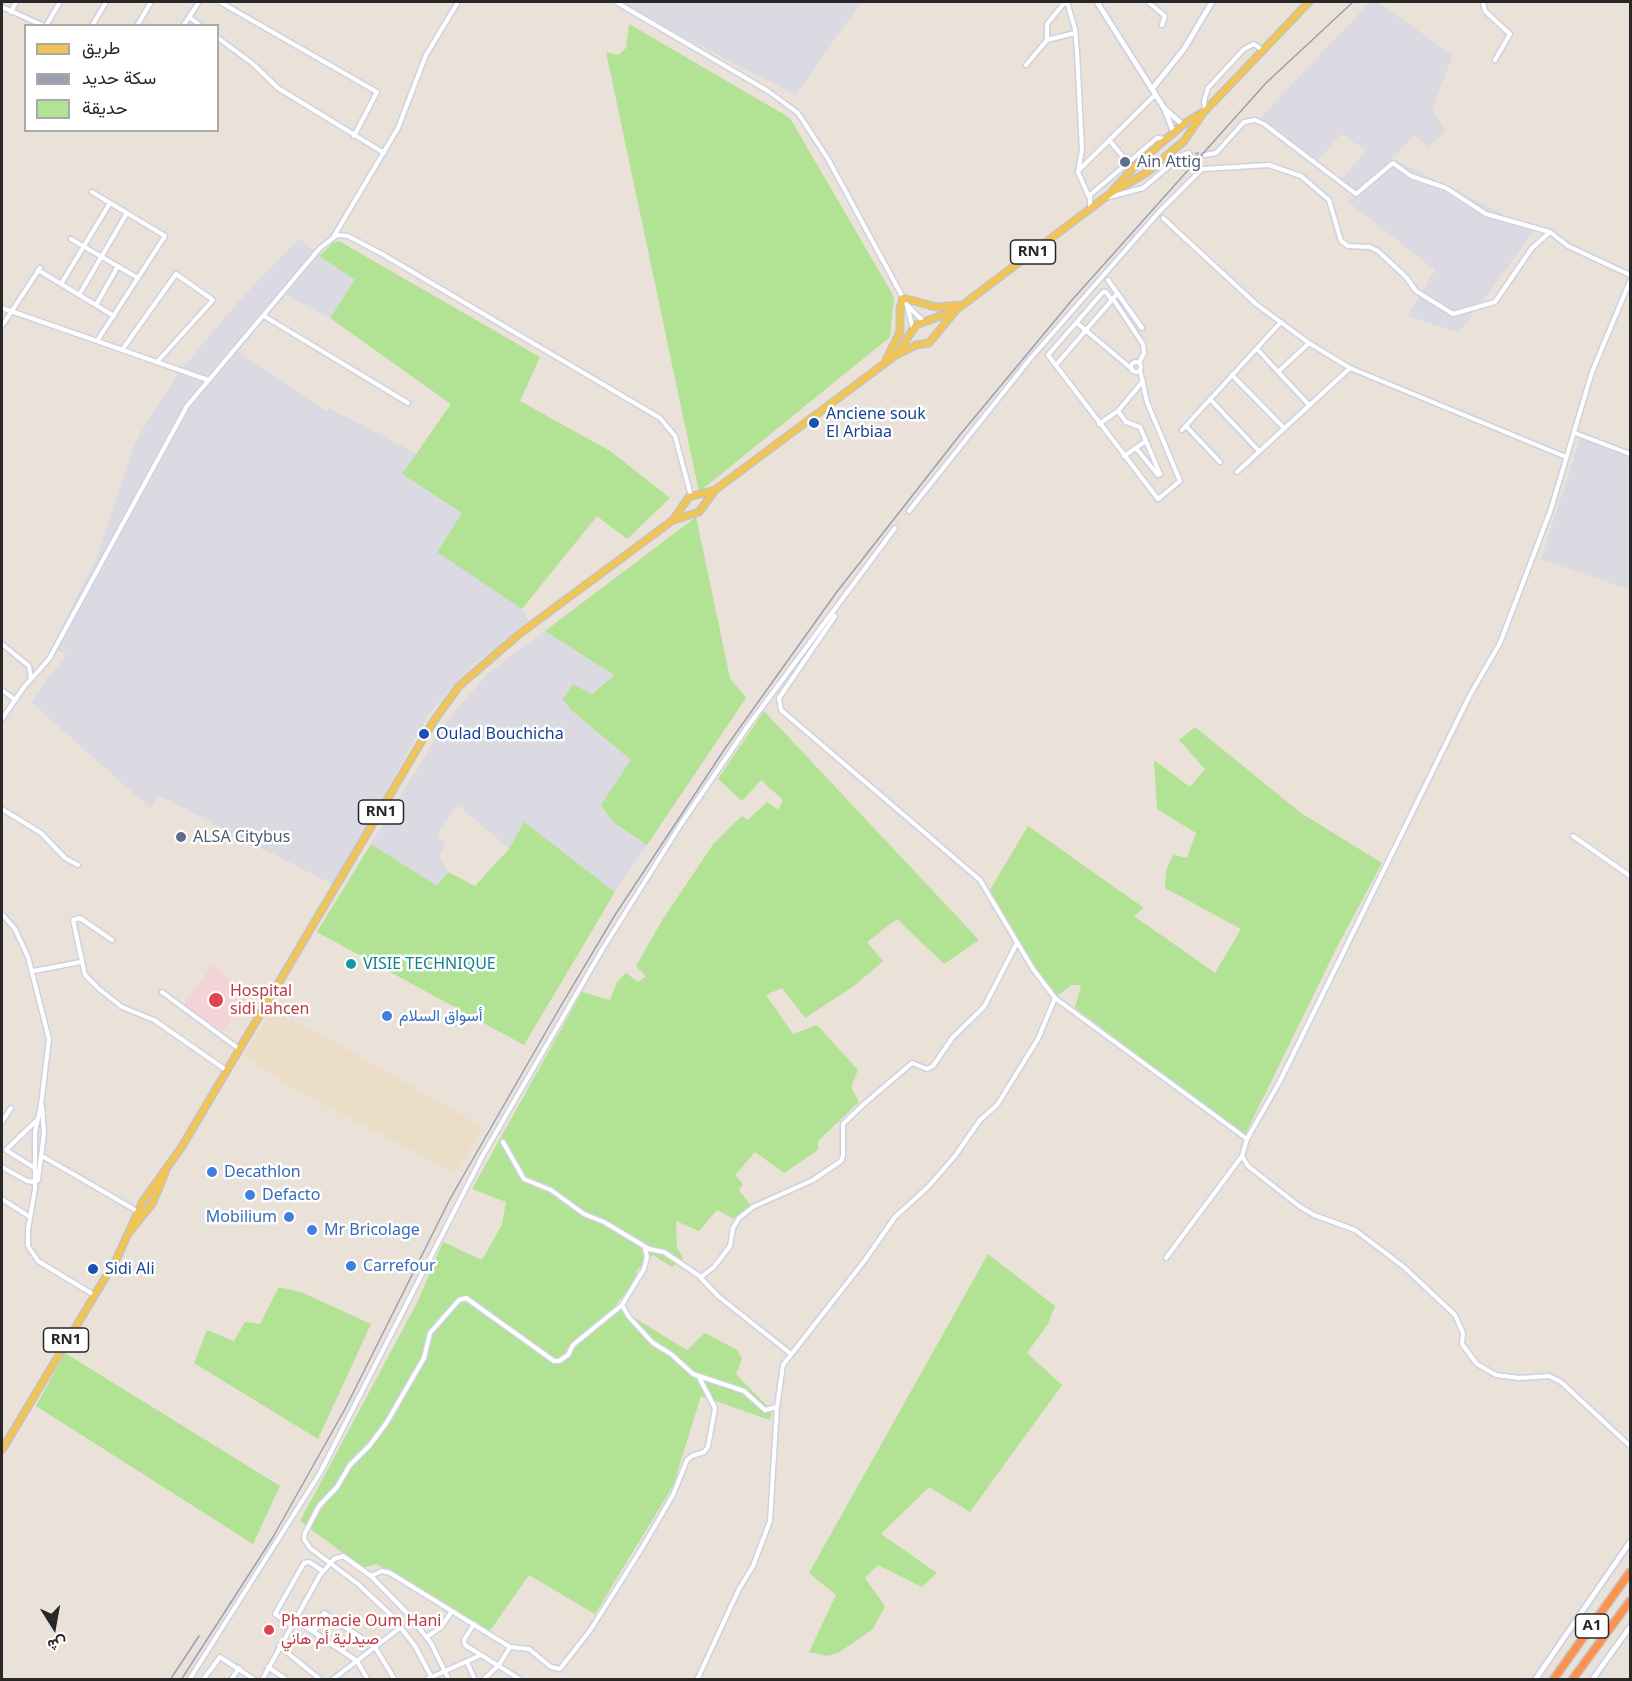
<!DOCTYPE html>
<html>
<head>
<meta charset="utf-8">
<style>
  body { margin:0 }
  #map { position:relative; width:1632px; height:1681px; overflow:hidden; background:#eae1d8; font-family:"Noto Sans",Vazirmatn,sans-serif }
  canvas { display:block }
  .frame { position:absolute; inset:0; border:3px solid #272727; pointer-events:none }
  .legend { position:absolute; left:24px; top:24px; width:195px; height:108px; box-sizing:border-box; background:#fff; border:2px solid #a9a9a9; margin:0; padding:8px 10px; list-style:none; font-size:18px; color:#272727 }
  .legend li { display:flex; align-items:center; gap:12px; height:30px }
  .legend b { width:30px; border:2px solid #a9a9a9 }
  .north { position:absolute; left:24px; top:1597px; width:60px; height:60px; -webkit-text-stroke:4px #fff; paint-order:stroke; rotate:169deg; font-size:16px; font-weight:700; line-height:24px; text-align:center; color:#272727 }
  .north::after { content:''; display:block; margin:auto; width:21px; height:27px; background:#272727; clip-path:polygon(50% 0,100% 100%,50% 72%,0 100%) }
</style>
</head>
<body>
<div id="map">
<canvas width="1632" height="1681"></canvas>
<div class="frame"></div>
<ul class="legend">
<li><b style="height:8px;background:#f1c456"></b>طريق</li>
<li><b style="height:8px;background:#9b9fb2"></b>سكة حديد</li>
<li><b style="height:16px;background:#b2e293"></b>حديقة</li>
</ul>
<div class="north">ش</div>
</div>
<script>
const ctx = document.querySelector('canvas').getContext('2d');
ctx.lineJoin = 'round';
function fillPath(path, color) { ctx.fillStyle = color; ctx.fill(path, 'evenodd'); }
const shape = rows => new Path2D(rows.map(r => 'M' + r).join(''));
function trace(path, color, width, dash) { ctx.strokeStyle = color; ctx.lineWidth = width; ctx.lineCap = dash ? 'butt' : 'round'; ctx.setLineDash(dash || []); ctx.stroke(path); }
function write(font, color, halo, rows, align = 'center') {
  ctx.font = font + ' "Noto Sans",Vazirmatn,sans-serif'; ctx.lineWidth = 5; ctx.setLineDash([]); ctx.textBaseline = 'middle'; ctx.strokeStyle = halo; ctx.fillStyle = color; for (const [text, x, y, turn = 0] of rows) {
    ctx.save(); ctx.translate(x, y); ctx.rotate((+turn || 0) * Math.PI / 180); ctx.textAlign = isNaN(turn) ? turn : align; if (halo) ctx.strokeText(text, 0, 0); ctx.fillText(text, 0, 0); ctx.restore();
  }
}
const industrial = shape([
  [619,2,861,2,796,95,632,11],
  [1370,2,1377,2,1453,55,1432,109,1445,131,1429,147,1415,135,1361,190,1397,161,1535,230,1459,333,1408,316,1435,270,1348,202,1358,193,1342,178,1367,151,1341,134,1318,160,1260,118],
  [299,238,319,256,355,280,330,318,286,295,238,351,326,411,329,408,417,454,402,474,462,513,438,552,522,609,529,620,465,672,429,714,334,885,158,795,150,808,31,702,66,655,52,646,96,559,135,442,176,376,240,300],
  [1581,436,1630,449,1630,590,1541,559],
  [545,631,614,675,570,709,632,760,613,822,647,845,615,892,524,822,509,849,458,805,437,835,446,844,439,857,448,872,437,887,371,844,446,722,488,673]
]);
const education = shape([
  [273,1012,324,1036,483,1127,456,1173,304,1095,243,1055]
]);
const medical = shape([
  [212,965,249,994,222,1032,183,1005]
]);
const green = shape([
  [629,24,790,118,894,297,890,337,699,492,606,52,618,55,626,48],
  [339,241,540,357,520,401,610,451,670,498,627,539,597,516,522,609,437,552,462,513,402,474,451,404,330,318,355,280,319,256,333,243],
  [696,517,730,678,746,698,647,845,613,822,601,805,631,760,570,709,563,699,573,684,592,694,614,675,545,631],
  [764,711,979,940,944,964,897,919,867,942,883,961,854,986,805,1018,782,988,766,995,793,1034,817,1025,858,1070,851,1087,859,1102,818,1141,818,1150,784,1173,755,1152,735,1175,743,1184,739,1190,751,1206,734,1219,717,1210,699,1231,676,1221,677,1248,683,1258,672,1267,653,1255,637,1270,634,1282,615,1306,687,1350,705,1333,737,1350,742,1359,736,1374,772,1411,770,1420,701,1396,673,1486,595,1614,529,1575,489,1632,376,1564,363,1568,300,1521,417,1303,443,1242,482,1260,502,1225,506,1202,472,1189,582,992,610,1000,617,982,626,973,638,982,646,976,636,966,663,919,714,843,742,816,748,820,767,802,778,810,783,800,761,780,742,801,718,779],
  [1195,727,1301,813,1382,863,1337,947,1245,1135,1075,1008,1081,985,1071,985,1057,996,1030,960,990,890,1028,826,1144,908,1134,916,1215,973,1241,929,1165,888,1166,871,1173,855,1187,858,1196,833,1157,809,1154,760,1190,787,1205,769,1179,740],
  [524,822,615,892,524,1045,317,932,371,844,437,886,448,872,475,886,509,849],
  [988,1254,1055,1306,1048,1324,1027,1353,1062,1385,970,1512,929,1487,881,1534,937,1573,922,1587,878,1565,865,1578,885,1606,873,1629,838,1653,827,1656,809,1652,836,1595,809,1573],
  [279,1287,303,1293,371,1324,318,1439,194,1363,207,1330,234,1341,245,1322,260,1324],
  [65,1353,280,1486,253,1544,36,1406]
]);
const minorTunnel = shape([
  [1189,153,1205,155]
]);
const minor = shape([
  [220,2,377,92,354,136],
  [616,2,768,91,798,113,828,159,907,305,923,321],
  [1067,2,1075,29,1077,52,1082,150,1078,172,1089,197],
  [1148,2,1165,16,1162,25],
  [1483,2,1485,11,1510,34,1495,60],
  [2,7,44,26],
  [11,12,16,2],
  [189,17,201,26],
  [46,26,60,2],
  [92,26,106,2],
  [137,26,151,2],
  [183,26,199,2],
  [218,38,252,63,278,88,384,153],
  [1047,40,1047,24,1065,2],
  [1026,65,1047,40,1075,33],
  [1205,110,1204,101,1208,88,1244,49,1254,44,1262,50],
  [1110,141,1128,163],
  [1205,155,1216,153,1244,122,1255,120,1264,124,1356,194,1393,163,1411,176,1446,188,1486,214,1550,232],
  [1079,170,1155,95],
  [1105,198,1143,188,1182,155,1189,153],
  [1090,209,1090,195,1157,138,1166,139],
  [1163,218,1256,304,1309,343,1350,368,1566,457],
  [334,236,398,128,426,55,458,2],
  [71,239,138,278],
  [38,270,114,316],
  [1108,280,1142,328],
  [1630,281,1592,372,1551,509,1500,643,1470,695,1280,1081,1247,1139,1242,1156,1248,1166,1299,1206,1314,1215,1355,1230,1404,1267,1455,1315,1463,1333,1462,1344,1477,1364,1496,1375,1519,1378,1549,1376,1561,1382,1630,1446],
  [61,284,110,203],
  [79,295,127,213],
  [1113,299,1143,344,1144,353,1139,363],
  [1112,300,1106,292,1103,292,1048,355,1158,499,1180,481,1147,402,1140,370],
  [96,305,118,266],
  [907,306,913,329],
  [2,308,97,341,165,236,92,192],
  [264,316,408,403],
  [1077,323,1132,369],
  [2,326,40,268],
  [97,341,208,380],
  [1257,349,1309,405],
  [122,350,176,274,213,300,157,362],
  '1131 367a5 5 0 1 1 10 0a5 5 0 1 1-10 0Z',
  [1056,365,1117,294],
  [1278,372,1309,343],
  [1232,375,1284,428],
  [1210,399,1259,451],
  [1118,411,1126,422,1140,427,1160,474,1158,475,1136,448],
  [1099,424,1118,411,1143,381],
  [1186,426,1220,462],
  [1182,430,1281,322],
  [1575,433,1630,454],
  [1124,456,1146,441],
  [1237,472,1350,368],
  [909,511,1030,359,1159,212,1202,169,1269,165,1301,176,1329,200,1341,241,1348,246,1370,247,1378,251,1406,277,1416,291,1453,314,1495,302,1532,248,1550,232,1568,246,1630,275],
  [835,616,779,698,781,710,980,880,1033,969,1055,998,1247,1139],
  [2,644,29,666,31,678],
  [2,690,14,699],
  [2,719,24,687,49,659,187,406,320,248,337,235,348,236,382,254,660,418,675,436,691,496],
  [2,809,41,833,65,858,78,865],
  [1573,836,1630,876],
  [2,914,15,929,28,957,49,1039,41,1105,35,1132,35,1189,28,1230,28,1246,38,1261,94,1295],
  [33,971,81,962],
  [97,987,85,975,73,920,80,918,112,940],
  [99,989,122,1007,154,1020,226,1070],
  [162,992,239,1049],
  [2,1122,11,1108],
  [503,1142,524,1179,551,1190,584,1214,604,1222,649,1249,664,1252,701,1277,714,1267,730,1246,733,1228,739,1218,753,1207,813,1180,841,1161,843,1156,843,1124,864,1104,912,1063,927,1069,933,1066,953,1037,984,1007,1017,943],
  [42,1156,137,1211],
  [2,1167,27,1181,34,1182,38,1180,44,1133,42,1106],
  [33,1167,6,1150,36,1121],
  [2,1199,30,1217],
  [645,1248,647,1257,644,1269,622,1305,629,1317,653,1343,671,1354,693,1374,744,1391,765,1410,777,1407],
  [1166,1258,1242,1156],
  [700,1277,718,1296,791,1354],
  [371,1576,382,1571,390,1573,510,1647,529,1649,551,1667,560,1669,591,1629,642,1548,673,1495,687,1460,692,1456,704,1452,708,1447,715,1408,699,1377],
  [294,1619,357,1661,368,1680],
  [474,1624,464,1640,465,1645,521,1680],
  [291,1625,275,1614,304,1563,309,1562,323,1571],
  [314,1632,324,1613,375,1647,395,1680],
  [427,1637,441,1627,452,1611],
  [279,1646,321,1680],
  [467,1662,475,1680],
  [268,1667,287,1680],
  [189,1680,320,1473,483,1155,602,950,681,824,748,726,895,528],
  [203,1680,220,1657,255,1680],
  [231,1680,239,1668],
  [262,1680,320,1575,334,1559,343,1556,371,1576,407,1613,431,1643,449,1680],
  [332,1680,401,1627],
  [425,1680,481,1655],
  [433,1680,415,1646,391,1615,358,1584,310,1548,304,1539,305,1533,319,1506,337,1487,350,1465,370,1445,387,1422,424,1358,430,1333,459,1300,466,1298,554,1361,559,1361,568,1355,573,1345,622,1305],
  [483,1680,499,1665,510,1647],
  [697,1680,739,1589,753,1566,770,1521,777,1407,783,1365,865,1260,895,1217,928,1187,955,1156,980,1120,997,1105,1038,1039,1055,998]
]);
const tertiary = shape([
  [1097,2,1164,108,1174,133],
  [1152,89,1184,49,1212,2],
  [1164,108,1183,125],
  [1535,1680,1630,1542],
  [1592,1680,1630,1627]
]);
const primary = shape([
  [1113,190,1140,161,1185,123,1202,113],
  [896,355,916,325,954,311],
  [886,360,900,332,900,309,903,298,936,307,960,305],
  [674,520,699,512,715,490],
  [131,1230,152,1204,165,1173],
  [2,1450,117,1258,143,1201,181,1148,433,722,459,686,518,635,673,520,689,497,715,490,896,355,916,345,929,343,956,310,1111,193,1146,173,1184,141,1203,113,1309,2]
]);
const motorway = shape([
  [1553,1680,1630,1572],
  [1572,1680,1630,1601]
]);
const rail = shape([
  [170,1680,199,1636],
  [181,1680,273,1537,345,1409,450,1199,559,1009,615,915,726,747,836,593,959,436,1072,300,1266,83,1353,2]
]);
const markers = [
  [1125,162,6,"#5c6f8a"],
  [814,423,6,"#1a4fb4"],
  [424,734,6,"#1a4fb4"],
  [181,837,6,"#5c6f8a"],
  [351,964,6,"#0f9aa8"],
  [216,1000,8,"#e0444e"],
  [387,1016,6,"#3f7fe0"],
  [212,1172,6,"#3f7fe0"],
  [250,1195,6,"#3f7fe0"],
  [289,1217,6,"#3f7fe0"],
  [312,1230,6,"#3f7fe0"],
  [351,1266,6,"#3f7fe0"],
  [93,1269,6,"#1a4fb4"],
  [269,1630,6,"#e0444e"]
];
const shields = [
  [1033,252,45],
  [381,812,45],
  [66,1340,45],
  [1592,1626,33]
];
const shieldNames = [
  ["RN1",1033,252],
  ["RN1",381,812],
  ["RN1",66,1340],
  ["A1",1592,1626]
];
const serviceNames = [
  ["Ain Attig",1137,162],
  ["ALSA Citybus",193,837]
];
const transitNames = [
  ["Anciene souk",826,414],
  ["El Arbiaa",826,432],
  ["Oulad Bouchicha",436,734],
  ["Sidi Ali",105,1269]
];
const cultureNames = [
  ["VISIE TECHNIQUE",363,964]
];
const healthNames = [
  ["Hospital",230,991],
  ["sidi lahcen",230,1009],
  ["Pharmacie Oum Hani",281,1621],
  ["صيدلية أم هاني",281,1639]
];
const shopNames = [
  ["أسواق السلام",399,1016],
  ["Decathlon",224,1172],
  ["Defacto",262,1195],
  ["Mobilium",277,1217,"right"],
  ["Mr Bricolage",324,1230],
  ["Carrefour",363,1266]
];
fillPath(industrial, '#dbd9e2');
fillPath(education, '#ecdec6');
fillPath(medical, '#f2d4d7');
fillPath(green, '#b2e293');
trace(minorTunnel, '#c3bcb5', 4, [4, 2]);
trace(minor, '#cdd2e0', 7);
trace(tertiary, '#cdd2e0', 8);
trace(primary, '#c3c3c3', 9);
trace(motorway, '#c3c3c3', 10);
trace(minor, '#fff', 4);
trace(tertiary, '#fff', 4.5);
trace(primary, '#f1c456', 6);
trace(motorway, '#ff914e', 7);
trace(rail, '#9b9fb2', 1.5);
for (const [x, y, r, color] of markers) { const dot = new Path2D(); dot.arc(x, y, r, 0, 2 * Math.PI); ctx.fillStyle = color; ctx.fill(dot); trace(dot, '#fff', 2); }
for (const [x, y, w] of shields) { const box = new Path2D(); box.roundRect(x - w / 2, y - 12, w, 24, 4.5); ctx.fillStyle = '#fff'; ctx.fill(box); trace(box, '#272727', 1.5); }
write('bold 15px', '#272727', null, shieldNames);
write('16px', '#4e5e75', '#fff', serviceNames, 'left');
write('16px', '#164399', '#fff', transitNames, 'left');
write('16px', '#0d838f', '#fff', cultureNames, 'left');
write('16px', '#be3a42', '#fff', healthNames, 'left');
write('16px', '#366cbe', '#fff', shopNames, 'left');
</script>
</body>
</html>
